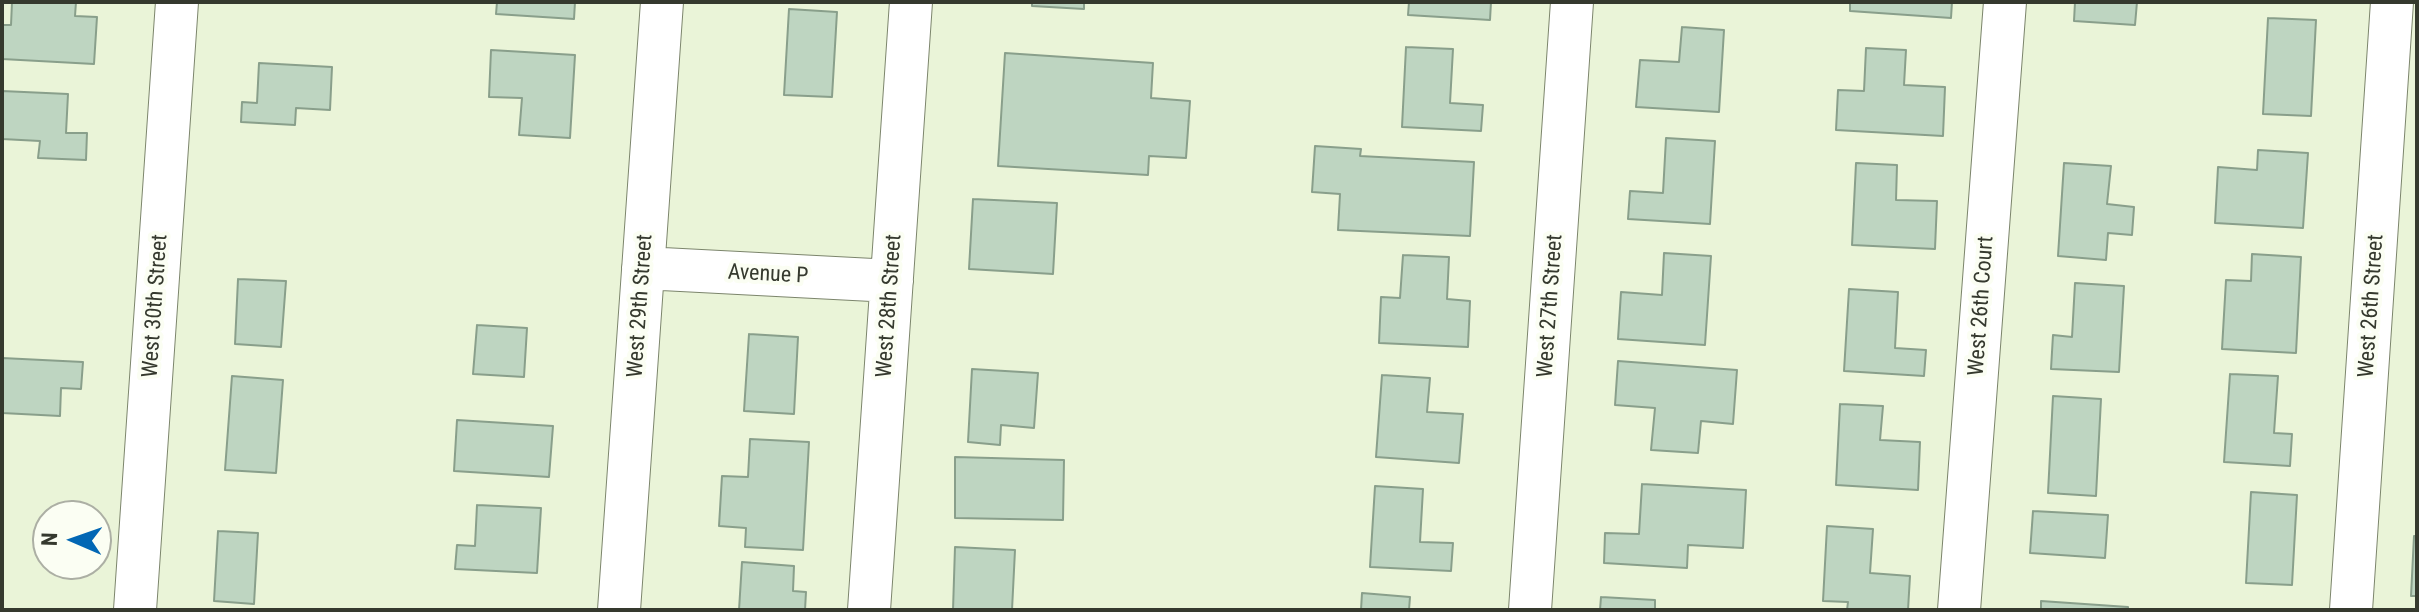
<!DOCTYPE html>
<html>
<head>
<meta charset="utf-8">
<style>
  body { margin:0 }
  #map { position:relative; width:2419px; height:612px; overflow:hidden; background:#eaf4d8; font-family:"Roboto Condensed",sans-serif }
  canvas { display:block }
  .frame { position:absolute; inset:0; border:4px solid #35392e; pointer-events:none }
  .north { position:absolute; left:32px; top:500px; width:80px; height:80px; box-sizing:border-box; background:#fbfef3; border:2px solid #acafa4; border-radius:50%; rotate:272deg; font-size:22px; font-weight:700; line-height:32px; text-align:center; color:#35392e }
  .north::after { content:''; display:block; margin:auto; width:28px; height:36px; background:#0267b4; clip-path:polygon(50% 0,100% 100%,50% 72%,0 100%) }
</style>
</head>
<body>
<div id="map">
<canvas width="2419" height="612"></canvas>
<div class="frame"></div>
<div class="north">N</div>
</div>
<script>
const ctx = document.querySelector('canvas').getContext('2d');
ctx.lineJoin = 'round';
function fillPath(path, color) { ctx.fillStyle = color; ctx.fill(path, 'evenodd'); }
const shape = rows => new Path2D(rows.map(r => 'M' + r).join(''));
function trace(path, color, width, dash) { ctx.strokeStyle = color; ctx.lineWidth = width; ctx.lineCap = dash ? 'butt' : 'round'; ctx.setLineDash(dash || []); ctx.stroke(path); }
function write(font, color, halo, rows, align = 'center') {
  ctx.font = font + ' "Roboto Condensed",sans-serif'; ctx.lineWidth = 8; ctx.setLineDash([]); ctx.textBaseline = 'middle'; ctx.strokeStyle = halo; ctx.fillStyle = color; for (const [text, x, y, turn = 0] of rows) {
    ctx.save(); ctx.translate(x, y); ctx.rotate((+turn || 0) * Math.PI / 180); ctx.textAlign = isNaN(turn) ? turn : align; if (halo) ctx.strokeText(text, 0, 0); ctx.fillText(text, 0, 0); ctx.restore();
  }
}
const building = shape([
  [12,2,76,2,75,16,97,17,94,64,2,59,2,25,11,25,12,2],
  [497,2,575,2,574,19,496,14,497,2],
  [1032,2,1084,2,1084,9,1032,6,1032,2],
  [1409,2,1491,2,1490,20,1408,15,1409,2],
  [1850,2,1952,2,1951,18,1850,11,1850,2],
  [2075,2,2137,2,2135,25,2074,21,2075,2],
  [789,9,837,12,832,97,784,95,789,9],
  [2268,18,2316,20,2311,116,2263,114,2268,18],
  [1682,27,1724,30,1719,112,1636,107,1640,60,1679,62,1682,27],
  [1406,47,1453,49,1450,103,1483,105,1481,131,1402,127,1406,47],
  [1866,48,1906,50,1904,85,1945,87,1943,136,1836,130,1838,90,1864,91,1866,48],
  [491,50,575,55,570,138,519,135,522,98,489,97,491,50],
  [1005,53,1153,63,1151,98,1190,101,1186,158,1149,156,1148,175,998,166,1005,53],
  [259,63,332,67,330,110,296,108,295,125,241,122,242,102,257,103,259,63],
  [2,91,68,94,66,133,87,133,86,160,38,158,40,141,2,139,2,91],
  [1666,138,1715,141,1710,224,1628,219,1630,191,1663,193,1666,138],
  [1315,146,1361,149,1360,156,1474,162,1470,236,1338,230,1340,194,1312,192,1315,146],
  [2258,150,2308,153,2303,228,2215,223,2218,167,2257,170,2258,150],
  [1856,163,1897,165,1896,200,1937,201,1935,249,1852,245,1856,163],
  [2064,163,2111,166,2107,204,2134,207,2132,235,2108,233,2106,260,2058,256,2064,163],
  [973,199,1057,203,1053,274,969,269,973,199],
  [1664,253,1711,256,1705,345,1618,339,1621,292,1662,295,1664,253],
  [2252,254,2301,257,2296,353,2222,349,2226,280,2251,281,2252,254],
  [1403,255,1449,257,1447,299,1470,301,1468,347,1379,343,1381,297,1400,298,1403,255],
  [238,279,286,281,281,347,235,344,238,279],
  [2075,283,2124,286,2119,372,2051,369,2053,335,2072,337,2075,283],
  [1849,289,1898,292,1895,348,1926,350,1924,376,1844,371,1849,289],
  [477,325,527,328,524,377,473,374,477,325],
  [749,334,798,337,794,414,744,411,749,334],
  [2,358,83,362,81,389,61,388,60,416,2,413,2,358],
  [1618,361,1737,370,1733,424,1701,421,1698,453,1651,450,1655,408,1615,405,1618,361],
  [972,369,1038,373,1034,428,1001,425,1000,445,968,442,972,369],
  [2230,374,2278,376,2274,433,2292,434,2290,466,2224,462,2230,374],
  [1382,375,1430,378,1427,412,1463,414,1459,463,1376,457,1382,375],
  [232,376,283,380,276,473,225,470,232,376],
  [2053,396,2101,399,2096,496,2048,493,2053,396],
  [1840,404,1883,406,1880,440,1920,442,1918,490,1836,485,1840,404],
  [457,420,553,426,549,477,454,471,457,420],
  [750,439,809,442,803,550,745,547,746,528,719,526,722,476,748,477,750,439],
  [955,457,1064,460,1063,520,955,518,955,457],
  [1642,484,1746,490,1743,548,1688,545,1687,568,1604,563,1605,533,1639,534,1642,484],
  [1375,486,1423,489,1420,542,1453,543,1451,571,1370,567,1375,486],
  [2251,492,2297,495,2292,585,2246,583,2251,492],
  [477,505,541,508,537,573,455,569,457,545,475,546,477,505],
  [2033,511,2108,515,2105,558,2030,553,2033,511],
  [1827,526,1873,529,1870,573,1910,576,1908,610,1847,610,1848,602,1823,601,1827,526],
  [218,531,258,533,254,604,214,601,218,531],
  [2414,536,2417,536,2417,596,2411,596,2414,536],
  [955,547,1015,550,1012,610,953,610,955,547],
  [742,562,794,566,793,591,806,592,805,610,739,610,742,562],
  [1362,593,1410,597,1409,610,1361,610,1362,593],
  [1601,597,1655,600,1655,610,1600,610,1601,597],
  [2041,601,2128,607,2128,610,2041,610,2041,601]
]);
const minor = shape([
  [643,268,892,281],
  [135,610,177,2],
  [619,610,662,2],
  [869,610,911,2],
  [1530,610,1572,2],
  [1959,610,2005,2],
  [2351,610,2392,2]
]);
const streetNames = [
  ["Avenue P",768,275,3],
  ["West 30th Street",156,306,-86],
  ["West 29th Street",641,306,-86],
  ["West 28th Street",890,306,-86],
  ["West 27th Street",1551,306,-86],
  ["West 26th Court",1982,306,-86],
  ["West 26th Street",2372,306,-86]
];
fillPath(building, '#bed5c1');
trace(building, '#899f8b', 2);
trace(minor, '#7c856c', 44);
trace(minor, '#fff', 42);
write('22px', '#35392e', '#fbfef3', streetNames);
</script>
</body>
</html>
